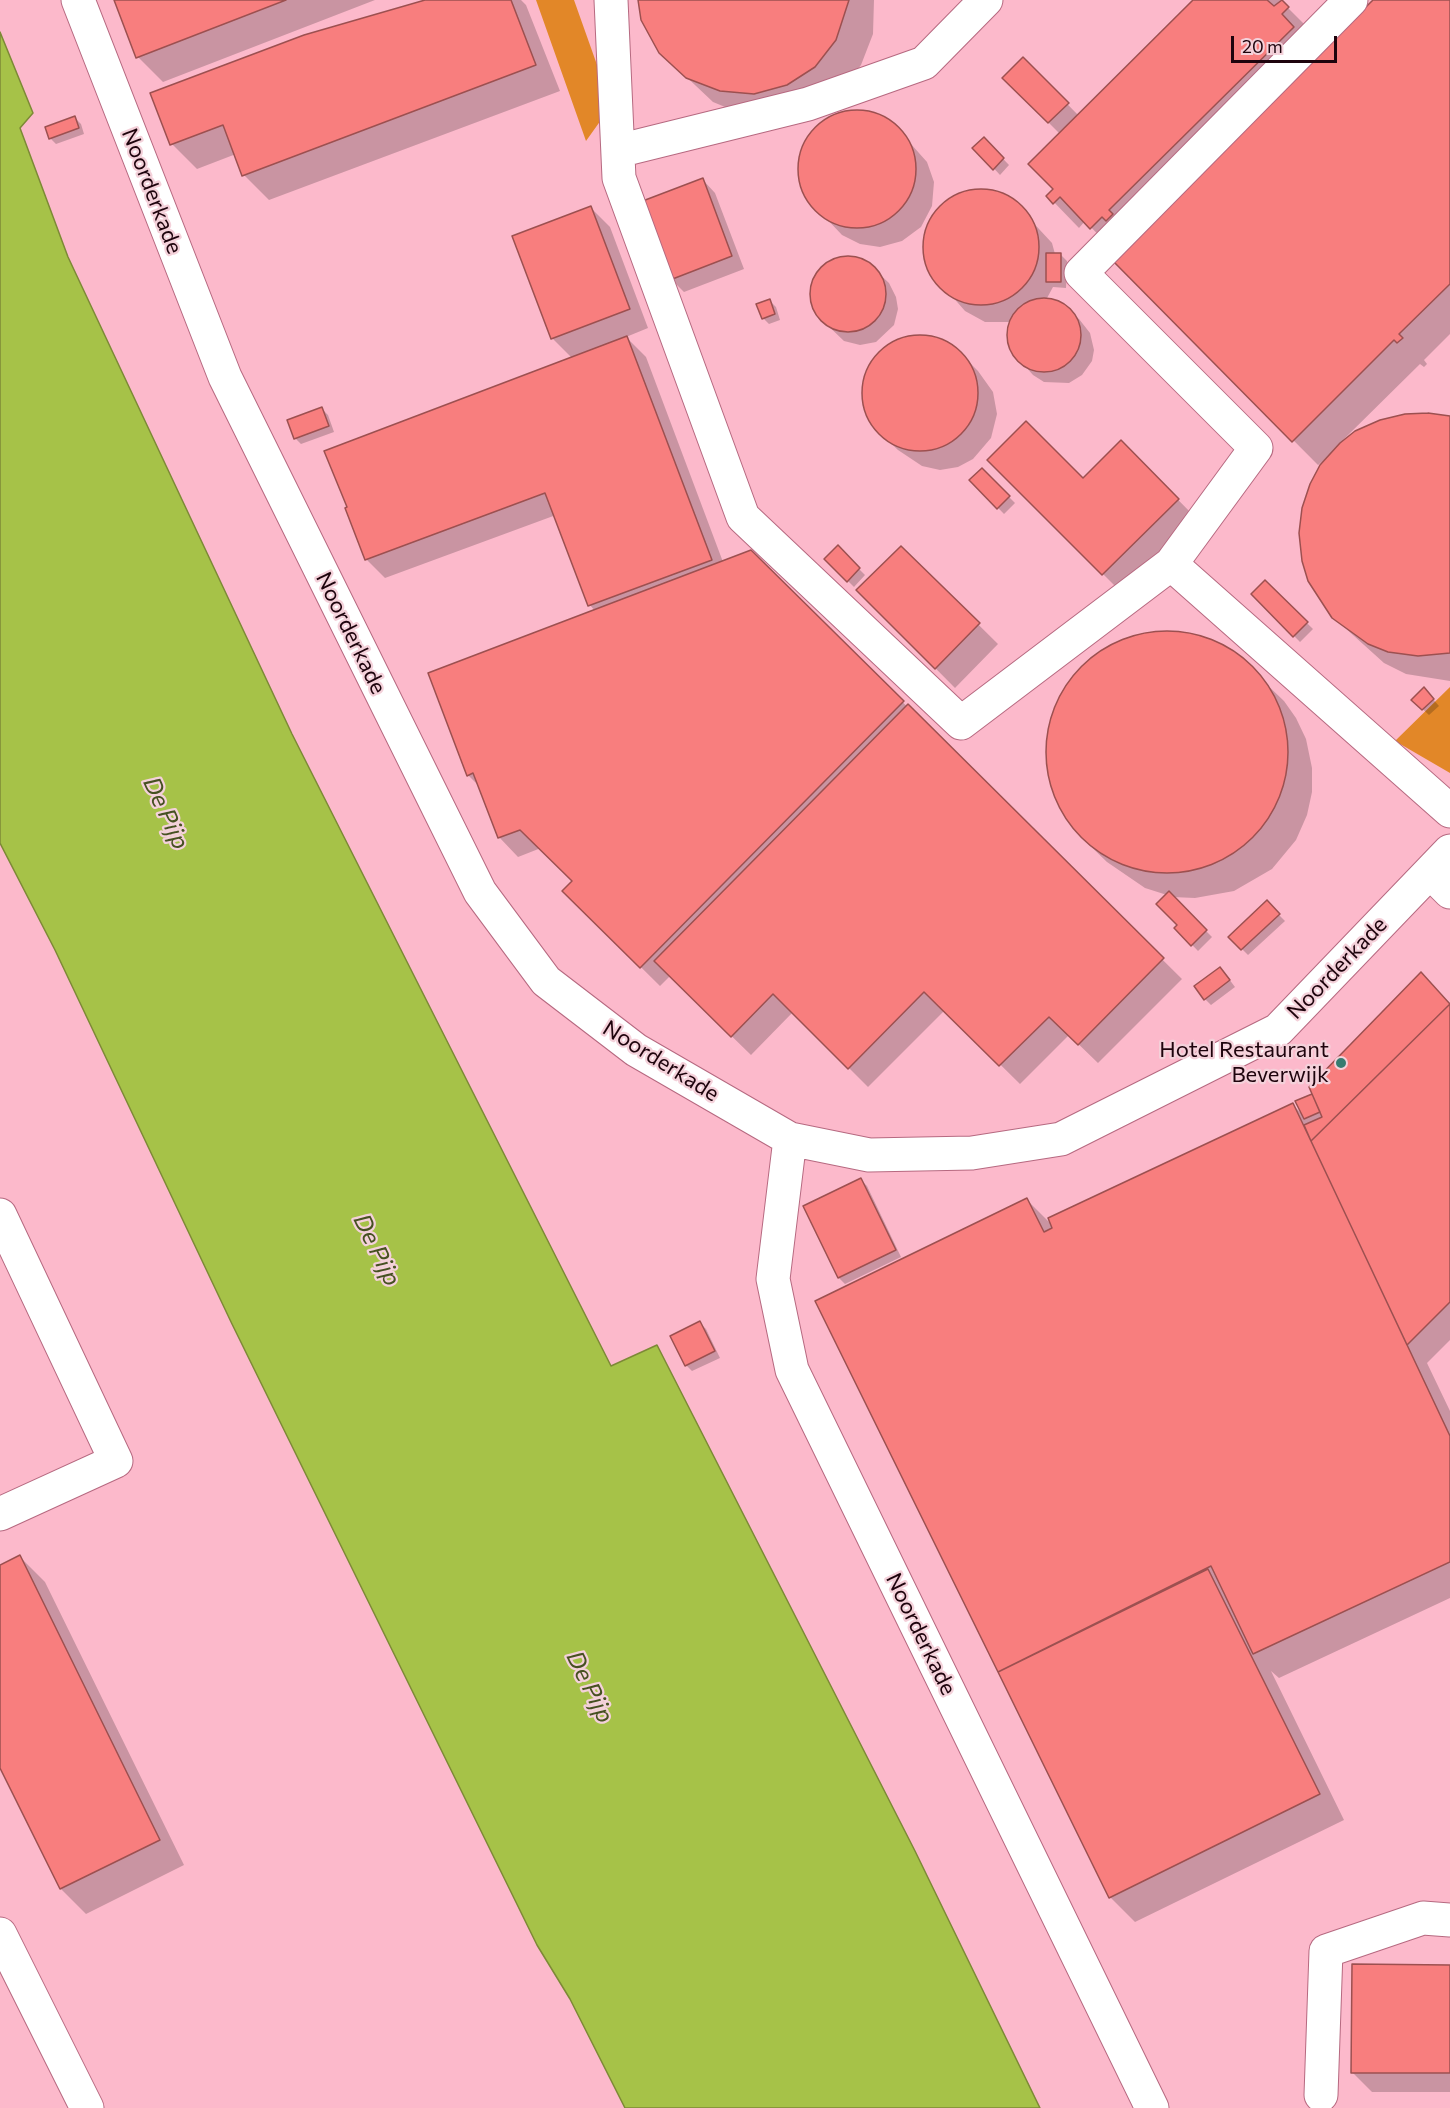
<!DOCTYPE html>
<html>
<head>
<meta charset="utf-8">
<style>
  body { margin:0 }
  #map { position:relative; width:1450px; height:2108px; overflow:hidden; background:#fcb9cb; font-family:Commissioner,sans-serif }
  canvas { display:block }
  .scale { position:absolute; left:1231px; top:36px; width:106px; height:27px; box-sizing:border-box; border:3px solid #1e040d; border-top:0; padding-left:8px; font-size:18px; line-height:21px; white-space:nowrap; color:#1e040d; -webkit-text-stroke:4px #f4d1da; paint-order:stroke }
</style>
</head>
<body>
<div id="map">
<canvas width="1450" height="2108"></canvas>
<div class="scale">20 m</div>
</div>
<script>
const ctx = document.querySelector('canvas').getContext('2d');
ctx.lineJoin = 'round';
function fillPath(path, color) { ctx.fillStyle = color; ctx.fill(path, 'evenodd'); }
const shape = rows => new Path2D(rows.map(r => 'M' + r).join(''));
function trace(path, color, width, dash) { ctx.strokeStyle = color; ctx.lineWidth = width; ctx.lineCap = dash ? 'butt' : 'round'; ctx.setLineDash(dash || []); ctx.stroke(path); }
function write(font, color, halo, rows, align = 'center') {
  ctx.font = font + ' Commissioner,sans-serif'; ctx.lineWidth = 4.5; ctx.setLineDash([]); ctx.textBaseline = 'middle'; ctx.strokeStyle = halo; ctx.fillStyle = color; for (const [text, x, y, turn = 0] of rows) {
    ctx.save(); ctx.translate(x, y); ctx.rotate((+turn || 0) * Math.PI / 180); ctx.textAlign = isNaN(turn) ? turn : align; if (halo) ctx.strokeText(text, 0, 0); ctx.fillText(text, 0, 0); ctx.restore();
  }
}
const forest = shape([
  [536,0,574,0,607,93,601,120,586,141],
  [1450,687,1450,773,1395,741]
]);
const water = shape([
  [0,32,33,113,20,128,68,257,292,734,611,1366,657,1345,915,1851,1040,2108,625,2108,570,1999,537,1945,232,1324,55,950,0,843,0,32]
]);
const shadow = shape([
  [116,0,375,0,163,82,138,57],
  [430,0,521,0,526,5,560,91,269,200,244,175,236,154,197,169,172,144],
  [640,0,874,0,873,34,861,65,840,92,747,116,713,102,660,52],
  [1195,0,1280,0,1306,26,1320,55,1375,0,1450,0,1450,334,1424,360,1427,364,1424,367,1420,364,1343,440,1450,418,1450,681,1406,674,1384,663,1333,617,1335,451,1318,465,1113,259,1118,255,1085,221,1079,228,1048,196,1055,189,1060,134,1004,78,1023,59,1079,116],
  [854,112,874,114,894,125,927,162,934,182,932,206,921,227,902,241,880,247,860,244,842,235,806,197,800,175,802,153,812,133,834,117],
  [75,118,81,124,84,134,56,144,50,138],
  [984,139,1009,165,1000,175,975,148],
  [703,180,715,193,744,269,684,292,671,279],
  [975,191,995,193,1014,202,1052,243,1055,254,1061,255,1067,261,1066,288,1053,287,1046,300,1065,306,1079,319,1090,333,1094,350,1092,361,1082,375,1069,383,1044,382,1033,375,1012,351,1009,337,1011,322,985,322,965,311,929,270,924,251,927,230,940,208,954,198],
  [591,208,610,227,648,328,626,337,646,357,723,562,751,552,1182,979,1098,1063,1069,1035,1020,1084,945,1010,868,1087,793,1012,751,1055,670,976,660,986,564,891,574,881,541,848,518,857,499,837,479,786,468,775,595,611,590,605,556,515,385,578,366,559,573,359,552,338],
  [847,257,864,261,875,270,889,283,896,297,898,309,894,325,876,342,860,345,844,341,821,319,813,307,811,290,816,276,823,267,837,259],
  [770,301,776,307,780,320,769,324,763,318],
  [923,337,944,342,958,351,978,371,993,392,997,414,991,438,973,459,958,467,940,470,922,466,898,450,878,431,868,414,864,392,870,369,883,352,900,341],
  [322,409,328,415,334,432,301,444,295,438],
  [1121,442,1197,519,1122,593,989,460,1083,480],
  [982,470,1015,503,1004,514,971,480],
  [838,548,865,575,854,587,826,559],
  [901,548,998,644,955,688,858,590],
  [1265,582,1313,629,1300,642,1253,594],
  [1178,633,1220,645,1236,655,1284,701,1296,718,1306,739,1312,768,1312,792,1307,815,1296,840,1272,869,1234,891,1195,898,1172,897,1212,937,1198,951,1176,928,1179,925,1167,895,1145,888,1107,862,1081,837,1062,811,1054,794,1047,749,1057,704,1068,684,1088,663,1106,649,1135,637],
  [1424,689,1439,706,1429,715,1413,700],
  [1267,903,1285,921,1248,955,1230,937],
  [1421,974,1450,1003,1450,1340,1427,1363,1450,1411,1450,1598,1279,1678,1271,1671,1344,1820,1135,1922,1110,1897,817,1302,1026,1199,1052,1225,1292,1104,1303,1115,1297,1102,1314,1095,1317,1078],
  [1226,975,1235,987,1211,1005,1205,999],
  [861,1180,867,1186,901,1257,845,1284,839,1278,805,1207],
  [700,1323,706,1329,720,1358,692,1371,686,1365],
  [20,1557,45,1582,184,1865,86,1914,61,1889,0,1765,0,1567],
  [1450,1966,1450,2092,1372,2092,1353,2073]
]);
const building = shape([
  [114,0,286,0,136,58,114,0],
  [425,0,511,0,536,65,242,176,223,125,170,145,150,93,304,35,425,0],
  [638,0,849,0,836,40,815,67,787,85,754,94,720,91,686,78,659,53,641,20,638,0],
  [1193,0,1267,0,1274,6,1282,0,1289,7,1282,14,1294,27,1109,210,1113,214,1106,221,1102,217,1090,229,1060,197,1053,204,1046,196,1053,189,1028,164,1193,0],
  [1373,0,1450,0,1450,284,1399,334,1403,338,1397,343,1394,340,1292,442,1111,259,1373,0],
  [1023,57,1069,103,1048,123,1002,78,1023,57],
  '798 169a59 59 0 1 1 118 0a59 59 0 1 1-118 0Z',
  [75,116,79,128,49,139,45,127,75,116],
  [984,137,1004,158,993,170,972,148,984,137],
  [703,178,732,256,670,280,640,202,703,178],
  '923 247a58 58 0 1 1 116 0a58 58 0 1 1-116 0Z',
  [591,206,630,309,551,339,512,236,591,206],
  [1046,253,1061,253,1061,282,1046,282,1046,253],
  '810 294a38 38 0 1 1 76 0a38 38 0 1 1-76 0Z',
  '1007 335a37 37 0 1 1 74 0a37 37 0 1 1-74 0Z',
  [770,299,775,314,762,319,756,304,770,299],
  '862 393a58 58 0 1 1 116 0a58 58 0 1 1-116 0Z',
  [627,336,712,560,588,606,545,493,365,560,345,508,347,507,324,451,627,336],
  [322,407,329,426,294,439,287,420,322,407],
  [1428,413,1450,416,1450,653,1418,656,1388,652,1368,644,1332,618,1308,581,1302,561,1299,533,1302,508,1310,484,1320,465,1340,443,1355,431,1380,420,1405,414,1428,413],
  [1026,421,1083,478,1121,440,1179,499,1102,575,987,460,1026,421],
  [982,468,1010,496,997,509,969,480,982,468],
  [838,545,860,568,847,582,824,559,838,545],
  [901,546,980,623,935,669,856,590,901,546],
  [751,550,904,701,640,968,562,891,572,881,520,830,498,838,473,773,467,776,428,673,751,550],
  [1265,580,1308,622,1293,637,1251,594,1265,580],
  '1046 752a121 121 0 1 1 242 0a121 121 0 1 1-242 0Z',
  [1424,687,1434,699,1422,710,1411,700,1424,687],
  [908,704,1164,958,1078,1045,1049,1017,999,1066,924,992,848,1069,773,994,731,1037,654,961,908,704],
  [1169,891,1207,930,1191,946,1174,928,1177,925,1156,904,1169,891],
  [1267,900,1280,914,1241,950,1228,937,1267,900],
  [1220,967,1230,980,1204,1000,1194,986,1220,967],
  [1421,972,1450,1004,1311,1141,1304,1125,1322,1117,1309,1087,1421,972],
  [1450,1004,1450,1302,1407,1345,1311,1141,1450,1004],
  [1312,1094,1320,1112,1304,1119,1295,1101,1312,1094],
  [1293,1103,1450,1436,1450,1562,1253,1654,1211,1566,998,1672,815,1301,1027,1198,1044,1232,1052,1228,1048,1218,1293,1103],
  [861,1178,896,1250,838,1278,803,1206,861,1178],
  [700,1321,715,1351,685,1366,670,1336,700,1321],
  [20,1555,160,1840,60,1889,0,1768,0,1565,20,1555],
  [1208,1569,1320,1794,1109,1898,998,1672,1208,1569],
  [1352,1964,1450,1965,1450,2073,1351,2073,1352,1964]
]);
const minor = shape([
  [78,0,225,377,480,892,546,981,636,1050,790,1139,869,1155,972,1153,1061,1139,1278,1030,1450,851],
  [611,0,619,178,743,517,961,723,1171,564],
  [1351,0,1081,273,1256,448,1171,564,1450,811],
  [618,151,808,104,924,63,986,0],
  [1430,872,1450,892],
  [790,1139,773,1279,792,1370,1152,2108],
  [0,1215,116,1461,0,1514],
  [0,1934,87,2108],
  [1321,2095,1326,1951,1423,1918,1450,1920]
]);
const markers = [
  [1341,1063,6,"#377c70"]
];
const streetNames = [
  ["Noorderkade",152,191,69],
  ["Noorderkade",351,633,64],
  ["Noorderkade",1337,968,-46],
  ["Noorderkade",661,1061,32],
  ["Noorderkade",921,1634,64]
];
const poiNames = [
  ["Hotel Restaurant",1329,1050],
  ["Beverwijk",1329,1075]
];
const waterNames = [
  ["De Pijp",166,813,65],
  ["De Pijp",377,1250,64],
  ["De Pijp",590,1687,64]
];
fillPath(forest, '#e28728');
fillPath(water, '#a6c248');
trace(water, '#7d8936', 1.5);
fillPath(shadow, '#0003');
fillPath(building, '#f87e7e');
trace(building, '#9c5050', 1.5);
trace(minor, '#b66980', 35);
trace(minor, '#fff', 33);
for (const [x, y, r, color] of markers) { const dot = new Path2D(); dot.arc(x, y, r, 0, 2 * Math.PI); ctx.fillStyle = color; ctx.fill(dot); trace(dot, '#f4d1da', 2); }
write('22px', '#1e040d', '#f4d1da', streetNames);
write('22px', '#1e040d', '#f4d1da', poiNames, 'right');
write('italic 24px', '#465121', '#f4d1da', waterNames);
</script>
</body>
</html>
